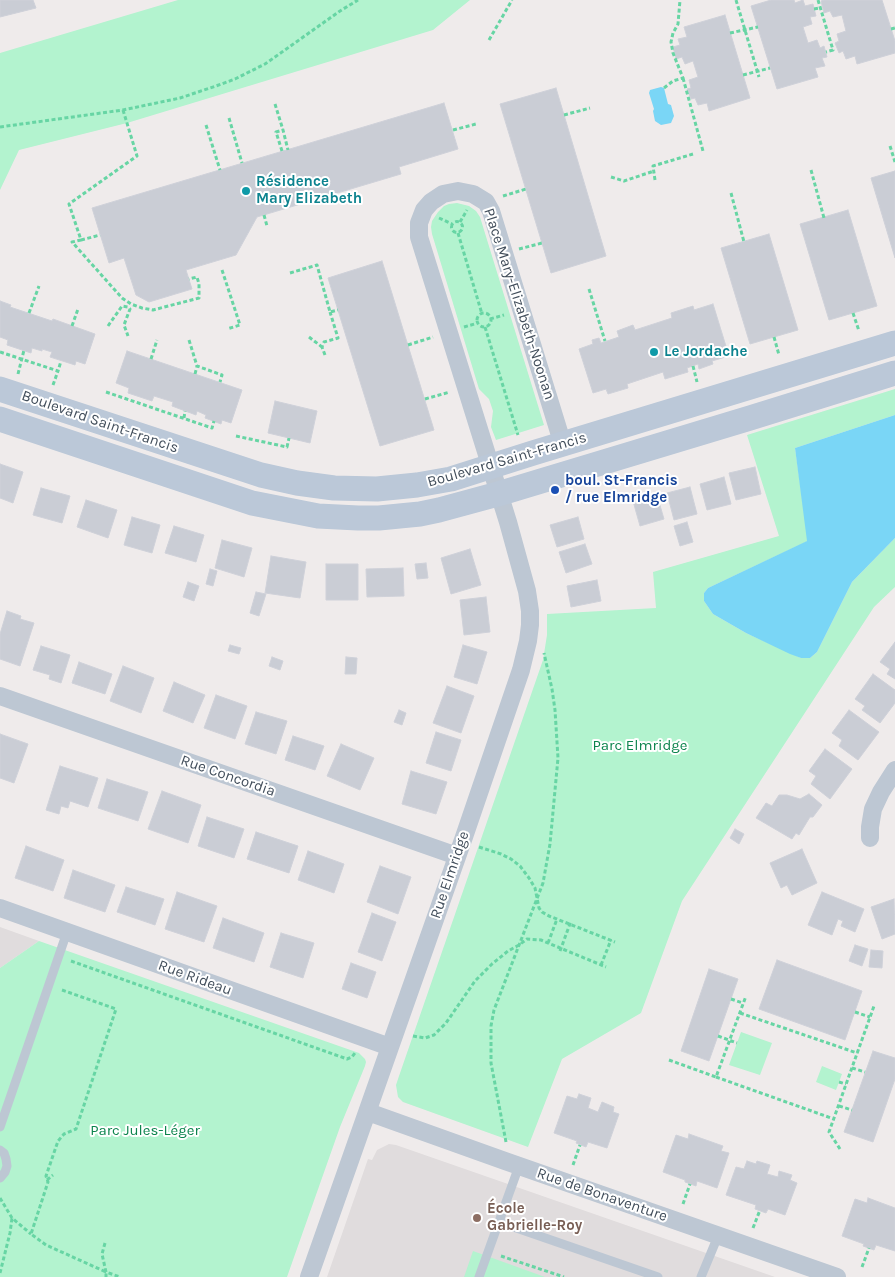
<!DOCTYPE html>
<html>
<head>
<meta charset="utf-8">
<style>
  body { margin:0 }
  canvas { display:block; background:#efebeb }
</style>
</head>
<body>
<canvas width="895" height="1277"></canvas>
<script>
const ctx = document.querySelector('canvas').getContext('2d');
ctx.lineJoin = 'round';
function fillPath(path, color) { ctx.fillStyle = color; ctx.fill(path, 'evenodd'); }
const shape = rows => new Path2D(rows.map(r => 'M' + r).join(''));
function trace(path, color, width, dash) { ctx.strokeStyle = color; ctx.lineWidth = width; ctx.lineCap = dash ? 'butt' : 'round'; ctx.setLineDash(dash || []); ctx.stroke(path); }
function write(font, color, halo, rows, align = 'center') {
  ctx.font = font + ' Karla,sans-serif'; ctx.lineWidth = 4; ctx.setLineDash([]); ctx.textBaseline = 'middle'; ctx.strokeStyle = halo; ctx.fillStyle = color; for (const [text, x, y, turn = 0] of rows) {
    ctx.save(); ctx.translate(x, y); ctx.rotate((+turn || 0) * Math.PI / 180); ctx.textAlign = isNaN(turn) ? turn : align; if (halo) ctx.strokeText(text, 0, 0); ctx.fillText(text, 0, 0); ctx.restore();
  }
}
const education = shape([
  [0,927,39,941,0,968],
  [389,1144,396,1145,775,1277,327,1277,368,1159,372,1160,377,1150]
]);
const green = shape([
  [178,0,470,0,433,30,127,123,19,150,0,190,0,53],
  [457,203,469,206,476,211,480,217,544,425,496,440,491,427,493,411,489,399,479,389,432,234,431,227,432,221,438,212,444,206,449,204],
  [895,389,895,415,795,448,808,541,708,588,704,593,704,601,713,614,746,633,801,658,810,658,817,652,852,582,895,538,895,587,874,607,682,901,641,1013,562,1059,528,1147,403,1102,398,1097,396,1085,399,1076,543,660,547,635,547,614,656,608,653,572,779,536,747,435],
  [39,941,359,1053,365,1059,366,1062,365,1066,340,1127,287,1277,0,1277,0,968],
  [741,1032,772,1043,760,1075,729,1065],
  [822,1066,842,1074,836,1090,816,1082],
  [473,1251,545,1277,464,1277]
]);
const water = shape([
  [661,87,664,88,668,104,671,105,674,116,671,123,661,125,655,121,653,111,654,109,649,93,650,90],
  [895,415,895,538,852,582,817,652,810,658,801,658,790,654,746,633,713,614,704,601,704,593,708,588,807,541,795,448]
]);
const building = shape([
  [0,0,33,0,36,8,0,17,0,0],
  [771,0,794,0,795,3,803,0,805,6,813,4,816,16,810,17,812,24,803,27,808,43,817,40,820,48,824,46,827,57,822,58,825,66,815,68,818,77,777,89,751,6,771,0],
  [824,0,882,0,895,41,895,53,857,64,855,56,846,59,843,51,839,53,835,43,839,41,837,34,846,31,842,15,833,17,830,11,824,13,821,1,824,0],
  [725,15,750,98,709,111,707,103,698,105,695,98,691,99,687,89,691,88,689,80,698,77,693,61,685,64,682,57,676,59,673,47,680,45,678,39,687,37,684,27,725,15],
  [556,88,606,256,551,273,500,104,556,88],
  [444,103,458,149,399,167,401,174,257,217,236,255,186,270,192,289,149,302,136,295,124,258,109,263,92,208,444,103],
  [895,171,895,258,871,178,895,171],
  [848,210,877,306,829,320,800,224,848,210],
  [769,234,798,330,750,344,721,248,769,234],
  [382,261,434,430,380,446,328,278,382,261],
  [0,301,11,305,10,307,52,321,53,319,95,334,85,364,76,361,75,365,50,357,52,352,42,349,42,351,32,348,31,353,7,345,8,340,0,337,0,301],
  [713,304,729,356,712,361,713,364,699,369,698,364,687,368,688,372,665,379,663,372,627,384,628,388,608,394,606,389,593,393,579,349,593,344,592,340,599,338,601,343,619,337,617,331,633,325,635,330,672,318,671,313,693,306,694,310,713,304],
  [127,351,242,390,231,423,222,420,221,424,205,418,206,415,197,411,196,415,172,406,173,402,154,396,152,401,128,393,129,388,116,383,127,351],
  [275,401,317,411,310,443,268,433,275,401],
  [0,464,23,472,13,503,0,498,0,464],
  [755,467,761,494,736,500,729,473,755,467],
  [724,477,731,504,707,510,700,484,724,477],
  [690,487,697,514,674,520,667,493,690,487],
  [41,488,70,496,62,523,33,515,41,488],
  [657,495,664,519,640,526,633,501,657,495],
  [86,500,117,510,108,538,77,527,86,500],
  [132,517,160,525,152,553,124,545,132,517],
  [578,517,584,539,557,547,550,525,578,517],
  [687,522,693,542,680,546,674,526,687,522],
  [174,526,204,535,196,562,165,553,174,526],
  [222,540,252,548,244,577,215,568,222,540],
  [585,544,592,564,566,573,559,552,585,544],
  [470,549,481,585,451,594,441,558,470,549],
  [271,556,306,562,300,598,265,593,271,556],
  [426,563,428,578,417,579,415,564,426,563],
  [326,564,358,564,358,600,326,600,326,564],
  [403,568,404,596,367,597,366,569,403,568],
  [210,569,217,571,213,586,206,584,210,569],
  [597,580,601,601,571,607,567,586,597,580],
  [188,582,199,586,194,601,183,597,188,582],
  [256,592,266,594,259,616,250,613,256,592],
  [486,597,490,632,464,635,460,600,486,597],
  [7,611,21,616,20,619,34,623,20,666,0,659,0,634,7,611],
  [895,642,895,679,887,674,890,669,880,662,895,642],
  [230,645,241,648,239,654,228,651,230,645],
  [463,645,487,652,477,684,454,677,463,645],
  [41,646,70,655,61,683,49,679,50,675,33,670,41,646],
  [272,657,283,661,280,670,269,666,272,657],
  [346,657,357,658,356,674,345,674,346,657],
  [79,662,112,674,105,694,72,683,79,662],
  [123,666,154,678,141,713,110,701,123,666],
  [873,674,895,690,895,703,880,723,862,710,865,706,855,699,873,674],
  [174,682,205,695,193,723,163,711,174,682],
  [447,686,474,696,461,733,433,723,447,686],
  [216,695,247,706,235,739,204,728,216,695],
  [399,710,406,713,402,725,394,722,399,710],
  [849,710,879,732,858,760,839,746,842,740,832,733,849,710],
  [256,712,287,721,276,754,245,744,256,712],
  [436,732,461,740,451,771,426,763,436,732],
  [0,734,28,744,14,783,0,778,0,734],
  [293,736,324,746,315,770,285,760,293,736],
  [341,744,374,758,360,790,327,776,341,744],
  [825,749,852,769,830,799,811,784,816,776,809,771,825,749],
  [60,766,98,778,88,807,70,801,68,808,61,806,59,814,46,810,60,766],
  [411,771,447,782,436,814,402,804,411,771],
  [107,779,148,792,138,821,98,808,107,779],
  [162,791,201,805,188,843,148,829,162,791],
  [809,794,822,805,813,817,810,817,799,835,796,833,792,839,756,818,766,803,772,806,779,795,787,795,800,799,809,794],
  [207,817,244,829,234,858,198,846,207,817],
  [735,829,744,834,739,844,730,838,735,829],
  [256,832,298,846,289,873,247,859,256,832],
  [26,846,64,860,53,891,15,878,26,846],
  [802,849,817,883,792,895,787,885,781,888,770,863,802,849],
  [308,851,344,864,334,893,298,880,308,851],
  [380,866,411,877,398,914,367,902,380,866],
  [73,870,115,885,105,912,64,898,73,870],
  [126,887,164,899,155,925,117,912,126,887],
  [177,892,217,906,204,942,165,929,177,892],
  [822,892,864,909,855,932,841,926,843,921,838,919,832,935,808,925,822,892],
  [894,899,895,934,882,939,871,907,894,899],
  [372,913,396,922,382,961,358,952,372,913],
  [223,918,264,933,254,962,213,948,223,918],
  [281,933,314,943,303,978,270,967,281,933],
  [855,945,868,949,862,966,849,961,855,945],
  [871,950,883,951,882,968,869,967,871,950],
  [777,960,862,991,845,1040,759,1009,777,960],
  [351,963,376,972,367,998,342,989,351,963],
  [709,969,738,979,709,1061,681,1051,709,969],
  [873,1051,895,1058,895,1079,873,1142,844,1132,873,1051],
  [579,1094,591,1098,588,1108,598,1112,602,1102,614,1107,613,1112,619,1114,607,1148,588,1142,586,1147,576,1143,577,1141,554,1133,567,1096,577,1099,579,1094],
  [689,1134,723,1146,721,1151,729,1153,717,1188,697,1181,696,1186,685,1182,685,1180,663,1172,676,1135,688,1139,689,1134],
  [747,1161,756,1164,757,1161,770,1165,767,1174,778,1177,779,1171,792,1175,790,1180,797,1183,785,1215,768,1209,766,1213,755,1209,756,1205,726,1195,736,1167,744,1169,747,1161],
  [868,1198,895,1208,895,1251,876,1245,874,1250,863,1246,864,1244,842,1236,855,1199,867,1203,868,1198]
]);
const path = shape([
  [736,0,759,77],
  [818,0,833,50,826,52],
  [814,9,820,8],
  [891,29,895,28],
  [730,33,758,27],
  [489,40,512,0],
  [743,75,770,68],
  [683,78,703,151],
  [664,88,673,81,683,78,673,53,671,42,673,33,678,24,680,0],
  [275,104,283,130],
  [123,110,137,156,69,204,81,240,72,242,122,298,131,304,142,308,153,310,199,298,199,284,197,277,189,279],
  [564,115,590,108],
  [229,118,242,163],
  [206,125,220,170],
  [0,127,123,110,180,98,216,86,235,79,265,64,340,11,358,0],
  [453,130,476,124],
  [890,146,895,162],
  [282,151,276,132,283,130,288,150],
  [811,170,824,218],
  [611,177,624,181,654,171],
  [655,180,653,166,693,154],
  [731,193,744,242],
  [503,196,526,189],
  [264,215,267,226],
  [439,218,452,224],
  '451.5 227a5.5 5.5 0 1 1 11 0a5.5 5.5 0 1 1-11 0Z',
  [460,222,467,210],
  [458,233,482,314],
  [81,240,100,235],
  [519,249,542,243],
  [222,270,240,325,227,329],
  [290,273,317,265,330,312,338,310],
  [589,289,605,341],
  [29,313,39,286],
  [853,313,859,331],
  '477 320a7 7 0 1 1 14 0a7 7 0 1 1-14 0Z',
  [490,319,504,315],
  [72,326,78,309],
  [108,326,122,306,128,307,130,309,124,325,128,336],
  [464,327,478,323],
  [485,327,518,435],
  [309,337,322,347],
  [774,337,779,355],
  [189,340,197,366,222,375,220,382],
  [408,345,433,337],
  [0,352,58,371,61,361],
  [325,355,322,347,324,342,338,338,330,312],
  [151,359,157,340],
  [693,366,697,382],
  [18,374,24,350],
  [195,374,197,366],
  [53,385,58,371],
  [106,392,212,428,214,421],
  [425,399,450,392],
  [184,418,185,411],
  [236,436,287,447,289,438],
  [479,847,501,854,511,859,520,866,529,878,535,888,539,908,542,912,549,916,615,942],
  [548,943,557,919],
  [560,951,571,921],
  [71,961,347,1059,352,1057,355,1053],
  [601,965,611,940],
  [62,990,116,1009,76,1129,64,1134,58,1141,46,1176,48,1182,31,1234,46,1245,106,1272,106,1277],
  [731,999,743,1003],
  [855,1012,870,1017],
  [740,1013,857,1053],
  [413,1036,425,1038,434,1035,446,1023,475,981,492,964,508,951,519,945,527,939,541,940,606,967],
  [718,1036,737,1043],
  [669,1060,716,1077,746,996],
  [852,1068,865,1072],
  [716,1077,834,1119],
  [839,1082,846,1084],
  [839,1106,852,1110],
  [506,1142,491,1063,491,1026,494,1010,543,883,550,844,558,758,555,710,552,689,544,653],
  [840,1149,829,1132,874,1006],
  [573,1165,580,1145],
  [47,1180,53,1175],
  [0,1198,12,1218,31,1234],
  [683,1204,690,1184],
  [753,1228,760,1210],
  [105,1243,102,1254,106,1272,120,1277],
  [501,1256,564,1277],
  [862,1267,869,1248],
  [0,1273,10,1233,12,1218]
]);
const lane = shape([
  [0,1127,67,932],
  [0,1150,4,1153,6,1159,7,1166,5,1172,0,1178],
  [499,1222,658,1277],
  [479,1277,519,1166],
  [701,1277,718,1236]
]);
const street = shape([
  [0,696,457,856],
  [870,838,870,827,873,809,881,792,895,770],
  [0,908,390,1047],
  [368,1112,505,1161,837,1277],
  [309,1277,464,837,521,670,528,641,530,625,530,611,527,591,508,522,419,237,419,223,424,210,431,202,443,194,458,191,473,194,486,202,491,211,563,445]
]);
const secondary = shape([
  [0,389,261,475,297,483,334,488,377,489,417,485,451,479,533,453,895,343],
  [0,419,252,503,318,516,358,518,379,518,420,514,439,510,498,494,750,418,895,373]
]);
const markers = [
  [246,191,5,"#0f9aa8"],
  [654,352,5,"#0f9aa8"],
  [555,490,5,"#1a4fb4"],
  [477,1218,5,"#8d6e63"]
];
const cultureNames = [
  ["Résidence",256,182],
  ["Mary Elizabeth",256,199],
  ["Le Jordache",664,352]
];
const streetNames = [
  ["Place Mary-Elizabeth-Noonan",519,304,72],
  ["Boulevard Saint-Francis",100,422,19],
  ["Boulevard Saint-Francis",507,460,-16],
  ["Rue Concordia",228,776,19],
  ["Rue Elmridge",450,875,-71],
  ["Rue Rideau",195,978,20],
  ["Rue de Bonaventure",602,1195,19]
];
const transitNames = [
  ["boul. St-Francis",565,481],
  ["/ rue Elmridge",565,498]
];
const parkNames = [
  ["Parc Elmridge",640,746],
  ["Parc Jules-Léger",145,1131]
];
const educationNames = [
  ["École",487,1209],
  ["Gabrielle-Roy",487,1226]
];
fillPath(education, '#e0dcdd');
fillPath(green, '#b3f3cf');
fillPath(water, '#7ad6f6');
fillPath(building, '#cacdd5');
trace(building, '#cfd1d9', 1);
trace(path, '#67d5a4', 3, [4, 2.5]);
trace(lane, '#bdc7d3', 9);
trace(street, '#bdc7d3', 18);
trace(secondary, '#bbc8d8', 25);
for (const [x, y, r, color] of markers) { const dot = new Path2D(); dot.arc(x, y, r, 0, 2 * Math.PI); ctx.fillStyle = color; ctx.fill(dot); trace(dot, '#fff', 2); }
write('bold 15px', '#0d838f', '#fff', cultureNames, 'left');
write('15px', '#424e5b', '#fff', streetNames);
write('bold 15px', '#164399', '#fff', transitNames, 'left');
write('15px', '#0c844d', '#fff', parkNames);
write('bold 15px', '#785e54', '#fff', educationNames, 'left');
</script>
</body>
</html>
